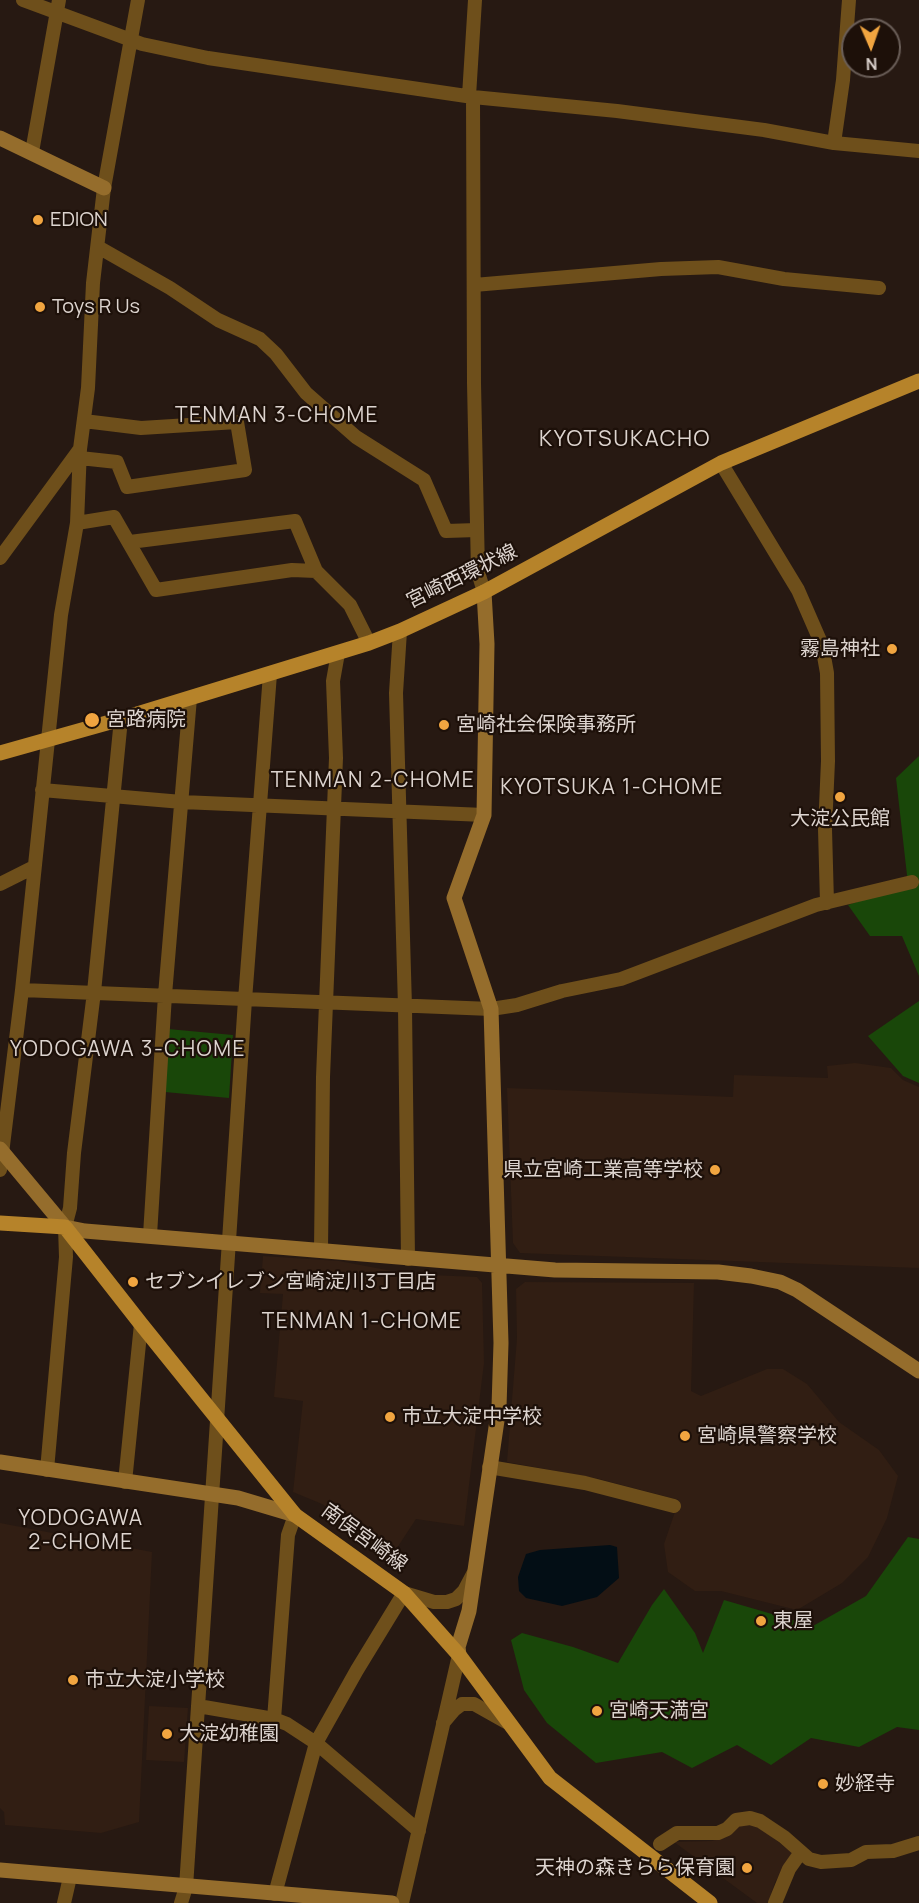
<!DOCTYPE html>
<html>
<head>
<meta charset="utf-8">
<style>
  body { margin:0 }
  #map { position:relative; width:919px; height:1903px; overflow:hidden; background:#271912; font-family:Manrope,sans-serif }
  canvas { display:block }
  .north { position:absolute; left:841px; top:18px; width:60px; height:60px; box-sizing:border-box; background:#1d1009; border:2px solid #6a5e58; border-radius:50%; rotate:178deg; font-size:16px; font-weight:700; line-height:24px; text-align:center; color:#ddd4cf }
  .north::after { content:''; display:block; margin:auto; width:21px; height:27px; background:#f1a540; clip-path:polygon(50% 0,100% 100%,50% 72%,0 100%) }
</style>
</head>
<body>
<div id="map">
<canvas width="919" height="1903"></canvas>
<div class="north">N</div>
</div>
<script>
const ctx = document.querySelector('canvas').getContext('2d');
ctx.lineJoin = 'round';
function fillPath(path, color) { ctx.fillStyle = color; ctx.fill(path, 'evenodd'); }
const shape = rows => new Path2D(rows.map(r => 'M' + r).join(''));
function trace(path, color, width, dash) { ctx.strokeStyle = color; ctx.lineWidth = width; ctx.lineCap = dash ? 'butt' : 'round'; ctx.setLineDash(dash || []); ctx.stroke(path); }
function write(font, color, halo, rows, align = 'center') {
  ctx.font = font + ' Manrope,"Noto Sans JP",sans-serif'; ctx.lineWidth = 4.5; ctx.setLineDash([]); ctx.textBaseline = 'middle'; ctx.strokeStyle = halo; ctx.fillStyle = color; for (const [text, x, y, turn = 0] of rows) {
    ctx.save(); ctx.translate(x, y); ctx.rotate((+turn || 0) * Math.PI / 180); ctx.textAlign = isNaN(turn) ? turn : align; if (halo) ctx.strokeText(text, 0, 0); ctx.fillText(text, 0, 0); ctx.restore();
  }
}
const built = shape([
  [855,1063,891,1068,903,1080,919,1087,919,1268,520,1253,513,1243,507,1088,733,1097,734,1075,828,1078,827,1066],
  [263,1256,339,1261,408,1274,477,1277,482,1283,484,1363,464,1526,416,1519,395,1551,322,1504,293,1492,303,1401,274,1397,283,1294,260,1293],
  [525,1282,694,1283,691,1391,701,1396,767,1369,783,1369,807,1384,839,1422,879,1450,898,1476,887,1518,868,1557,842,1583,797,1610,721,1591,695,1591,668,1572,664,1544,679,1500,599,1479,507,1462,517,1338,516,1289],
  [0,1523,152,1552,139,1822,101,1833,5,1825,4,1812,0,1808],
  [149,1706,188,1708,184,1762,146,1760],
  [754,1823,794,1854,775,1882,768,1903,757,1903,674,1842,712,1841,726,1837,736,1827]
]);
const green = shape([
  [919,756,919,976,902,936,870,936,848,905,908,884,896,778],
  [919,1001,919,1083,903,1076,868,1036],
  [168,1029,233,1035,229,1098,165,1092],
  [908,1537,919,1539,919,1730,897,1727,859,1747,811,1738,771,1765,737,1745,692,1768,662,1752,596,1763,547,1723,524,1690,511,1640,522,1633,573,1647,618,1663,652,1605,664,1589,695,1633,703,1653,724,1600,813,1626,866,1596]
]);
const water = shape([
  [610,1545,617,1547,619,1578,597,1597,562,1606,526,1598,519,1591,518,1577,526,1554,540,1550]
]);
const street = shape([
  [23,0,142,44,208,58,473,97,617,111,764,130,834,143,919,151],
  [475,0,469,96,473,97,474,383,478,572,484,592],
  [834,143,843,80,849,0],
  [32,152,59,0],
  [98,247,170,288,218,320,260,339,276,354,306,393,356,437,424,480,446,531,477,530],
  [474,285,661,269,718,267,784,279,879,288],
  [80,458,117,462,127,487,245,470,237,422,141,428,84,421],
  [721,463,798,590,822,645,827,673,828,761,825,829,827,903],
  [77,523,114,517,156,590,292,570,316,571],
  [130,542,295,521,316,571,350,605,369,643],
  [0,558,80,449],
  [400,631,396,693,405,1007,408,1259],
  [42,790,182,802,484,815],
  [0,884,34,867],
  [22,990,491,1009,517,1005,562,991,621,979,816,905,912,882],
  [0,1170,22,990,61,615,77,523,80,449,88,388,93,283,104,188,138,0],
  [150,1235,165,995,190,698],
  [321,1249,323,1077,336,758,333,681,338,653],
  [489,1467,585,1483,674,1506],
  [47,1470,66,1257,65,1227,70,1208,74,1153,94,992,121,719],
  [125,1482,141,1324],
  [198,1706,274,1719,287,1724,316,1743,419,1831],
  [274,1719,288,1535,295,1515],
  [443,1723,454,1710,462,1704,474,1704,506,1722],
  [660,1844,677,1833,718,1833,727,1829,736,1820,750,1818,760,1821,784,1837,809,1859,821,1862,851,1860,866,1852,893,1851,919,1843],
  [275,1894,316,1743,357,1670,404,1593,434,1602,447,1602,456,1599,464,1591,473,1574],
  [64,1903,70,1877],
  [181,1903,186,1887,245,1000,270,674],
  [402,1903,459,1655],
  [775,1903,789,1869,801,1852]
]);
const secondary = shape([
  [0,138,104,188],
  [0,1149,65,1227,85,1231,555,1270,718,1272,751,1276,780,1282,797,1290,919,1371],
  [0,1462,238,1498,295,1515],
  [459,1655,458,1647,469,1611,499,1407,501,1343,491,1009,454,898,484,815,487,644,484,592],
  [0,1870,392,1903]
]);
const primary = shape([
  [0,753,121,719,369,643,400,631,484,592,721,463,919,381],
  [0,1223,65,1227,141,1324,295,1515,404,1593,459,1655,550,1778,710,1903]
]);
const markers = [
  [38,220,6,"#f1a540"],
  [40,307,6,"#f1a540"],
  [892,649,6,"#f1a540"],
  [92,720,8,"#f1a540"],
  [444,725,6,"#f1a540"],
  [840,797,6,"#f1a540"],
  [715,1170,6,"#f1a540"],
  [133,1282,6,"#f1a540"],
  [390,1417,6,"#f1a540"],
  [685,1436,6,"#f1a540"],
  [761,1621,6,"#f1a540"],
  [73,1680,6,"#f1a540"],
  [597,1711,6,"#f1a540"],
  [167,1734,6,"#f1a540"],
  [823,1784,6,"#f1a540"],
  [747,1868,6,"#f1a540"]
];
const poiNames = [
  ["EDION",50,220],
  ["Toys R Us",52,307],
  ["霧島神社",880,649,"right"],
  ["宮路病院",106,720],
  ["宮崎社会保険事務所",456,725],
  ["大淀公民館",840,819,"center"],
  ["県立宮崎工業高等学校",703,1170,"right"],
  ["セブンイレブン宮崎淀川3丁目店",145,1282],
  ["市立大淀中学校",402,1417],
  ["宮崎県警察学校",697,1436],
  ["東屋",773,1621],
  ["市立大淀小学校",85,1680],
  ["宮崎天満宮",609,1711],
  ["大淀幼稚園",179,1734],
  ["妙経寺",835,1784],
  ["天神の森きらら保育園",735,1868,"right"]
];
const streetNames = [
  ["宮崎西環状線",462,577,-26],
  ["南俣宮崎線",364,1538,36]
];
const neighbourhoodNames = [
  ["TENMAN 3-CHOME",277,416],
  ["TENMAN 2-CHOME",373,781],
  ["KYOTSUKA 1-CHOME",612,788],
  ["YODOGAWA 3-CHOME",128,1050],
  ["TENMAN 1-CHOME",362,1322],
  ["YODOGAWA",81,1519],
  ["2-CHOME",81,1543]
];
const quarterNames = [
  ["KYOTSUKACHO",625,440]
];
fillPath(built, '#311e13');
fillPath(green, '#194709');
fillPath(water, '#030e15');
trace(street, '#6e4f1b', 14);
trace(secondary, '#956d2c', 15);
trace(primary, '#b6832a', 15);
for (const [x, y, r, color] of markers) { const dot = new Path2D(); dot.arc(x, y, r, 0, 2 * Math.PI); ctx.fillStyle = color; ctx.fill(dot); trace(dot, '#1d1009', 2); }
write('20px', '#ddd4cf', '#1d1009', poiNames, 'left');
write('20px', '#ddd4cf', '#1d1009', streetNames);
ctx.letterSpacing = '1.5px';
write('21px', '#ddd4cf', '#1d1009', neighbourhoodNames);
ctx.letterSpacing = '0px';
ctx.letterSpacing = '1.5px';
write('22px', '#ddd4cf', '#1d1009', quarterNames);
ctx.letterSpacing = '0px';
</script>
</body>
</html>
